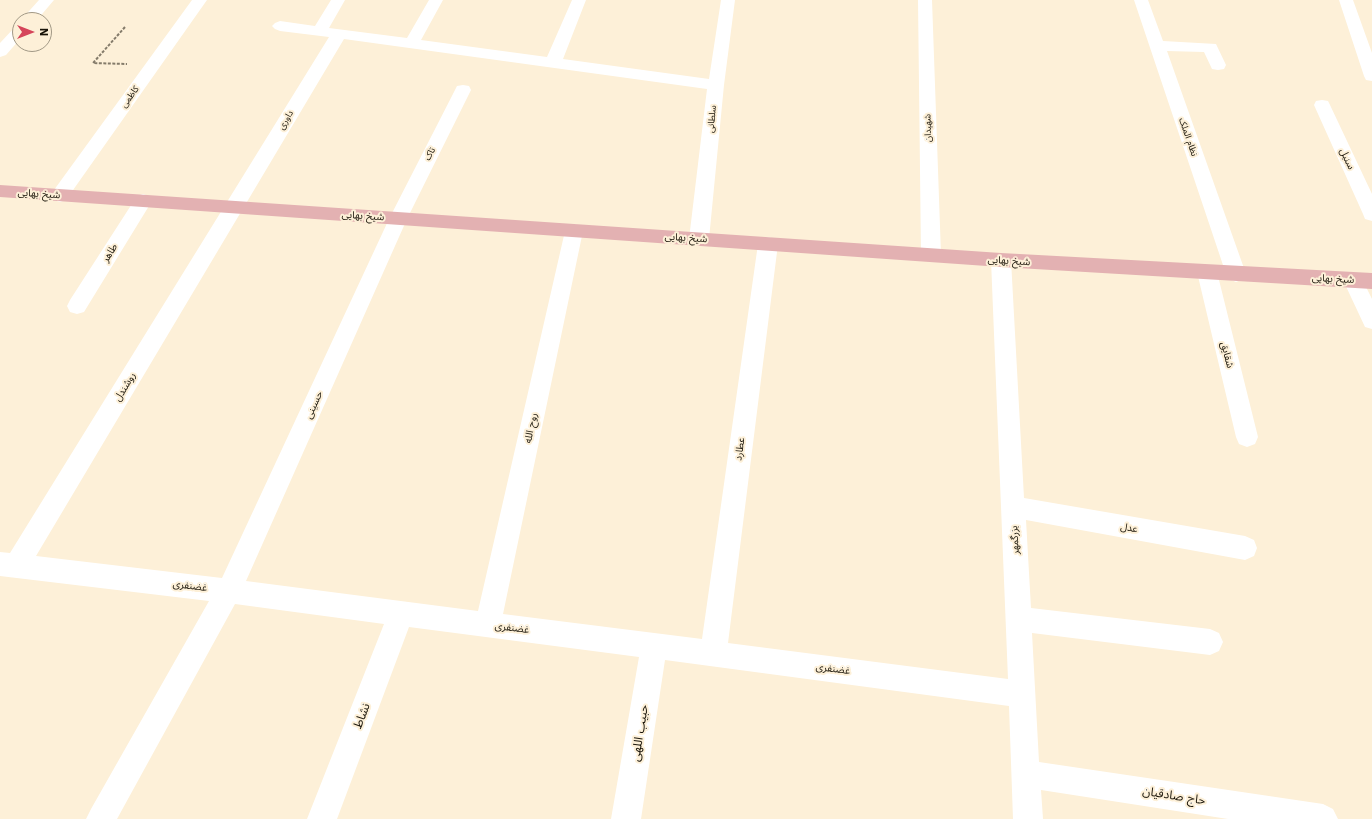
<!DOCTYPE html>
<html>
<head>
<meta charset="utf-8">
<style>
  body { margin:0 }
  #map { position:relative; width:1372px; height:819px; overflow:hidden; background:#fdf0d8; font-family:"Work Sans",sans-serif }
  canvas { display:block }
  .north { position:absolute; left:12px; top:12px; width:40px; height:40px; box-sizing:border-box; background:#fdf0d8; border:1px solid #a19885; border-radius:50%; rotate:90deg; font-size:11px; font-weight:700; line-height:16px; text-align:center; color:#181308 }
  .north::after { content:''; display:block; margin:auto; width:14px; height:18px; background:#d5455a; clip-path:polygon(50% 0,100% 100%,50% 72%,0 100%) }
</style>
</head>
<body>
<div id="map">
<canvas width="1372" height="819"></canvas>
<div class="north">N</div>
</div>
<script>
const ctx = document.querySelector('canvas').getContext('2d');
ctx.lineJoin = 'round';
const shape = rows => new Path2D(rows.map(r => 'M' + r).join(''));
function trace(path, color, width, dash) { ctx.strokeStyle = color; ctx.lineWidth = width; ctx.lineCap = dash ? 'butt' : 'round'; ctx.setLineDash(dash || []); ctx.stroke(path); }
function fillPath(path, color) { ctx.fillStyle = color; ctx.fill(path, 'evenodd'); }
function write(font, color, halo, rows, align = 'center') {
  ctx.font = font + ' "Work Sans","Noto Sans Arabic",sans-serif'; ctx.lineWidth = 4; ctx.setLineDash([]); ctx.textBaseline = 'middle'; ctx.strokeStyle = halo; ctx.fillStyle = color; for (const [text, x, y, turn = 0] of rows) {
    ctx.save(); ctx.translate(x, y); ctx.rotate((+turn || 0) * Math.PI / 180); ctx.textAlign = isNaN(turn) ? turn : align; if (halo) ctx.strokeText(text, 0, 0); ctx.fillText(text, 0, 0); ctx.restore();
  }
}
const path = shape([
  [125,27,93,63,127,64]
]);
const minor = shape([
  [39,0,54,0,37,20,21,20,39,0],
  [192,0,207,0,66,200,60,202,54,200,51,195,54,190,192,0],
  [331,0,345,0,329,28,407,38,429,0,443,0,421,40,547,57,572,0,586,0,563,59,709,79,721,0,735,0,724,85,709,239,706,244,699,246,692,244,689,239,707,89,344,39,36,556,222,578,389,219,455,90,457,86,463,85,469,86,471,90,407,219,246,581,478,611,565,231,567,226,574,224,581,226,583,231,503,614,702,639,758,244,761,239,768,237,775,239,778,244,728,643,1008,679,991,260,994,255,1001,253,1008,255,1011,260,1024,498,1245,536,1254,540,1257,548,1254,556,1245,560,1026,520,1031,608,1210,629,1219,633,1223,642,1219,651,1210,655,1032,633,1039,762,1323,804,1333,809,1338,819,1228,819,1041,790,1043,819,1013,819,1009,706,665,660,641,819,611,819,639,657,409,627,337,819,307,819,384,624,235,604,117,819,86,819,91,809,209,601,0,576,0,552,10,553,329,37,280,31,275,29,272,26,275,23,280,21,315,26,331,0],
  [918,0,932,0,941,255,938,260,931,262,924,260,921,255,918,0],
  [1134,0,1148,0,1163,41,1216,44,1226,65,1224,69,1218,70,1212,69,1204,52,1167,51,1246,274,1243,279,1236,282,1229,279,1226,274,1134,0],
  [1339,0,1353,0,1372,53,1372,81,1366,80,1364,76,1339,0],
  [20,25,20,39,6,55,0,57,0,43,15,27,20,25],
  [1322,100,1328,101,1330,105,1372,194,1372,221,1365,219,1363,214,1314,105,1316,101,1322,100],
  [143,194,149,196,152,201,84,312,77,314,70,312,67,306,70,300,137,196,143,194],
  [1207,265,1214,267,1217,272,1258,437,1255,444,1247,447,1239,444,1236,437,1197,272,1200,267,1207,265],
  [1353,272,1360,275,1372,299,1372,329,1365,327,1343,280,1346,275,1353,272]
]);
const major = shape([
  [0,185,1001,253,1372,273,1372,289,1001,267,0,197,0,185]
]);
const farStreetnames = [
  ["کاظمی",130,97,-54],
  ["سلطانی",712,119,-84],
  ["داوری",286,120,-59],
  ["شهیدان",928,128,-91],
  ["نظام الملک",1188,137,71],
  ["تاک",430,154,-63]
];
const streetNames = [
  ["سنبل",1347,159,65],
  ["شیخ بهایی",39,194,4],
  ["شیخ بهایی",363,216,4],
  ["شیخ بهایی",686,238,4],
  ["طاهر",110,253,-58],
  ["شیخ بهایی",1009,261,4],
  ["شیخ بهایی",1333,279,3],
  ["شقایق",1227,355,76],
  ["روشندل",125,387,-59],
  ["حسینی",314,405,-66],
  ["روح الله",531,428,-78],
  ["عطارد",740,449,-82],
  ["عدل",1129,528,10],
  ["بزرگمهر",1015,540,-93],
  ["غضنفری",190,586,7],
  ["غضنفری",512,628,7],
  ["غضنفری",833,669,7]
];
const nearStreetnames = [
  ["نشاط",362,716,-69],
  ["حبیب اللهی",640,733,-81],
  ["حاج صادقیان",1174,796,9]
];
trace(path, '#847b6a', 2, [3, 1.5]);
fillPath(minor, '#fff');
fillPath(major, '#e3b1b2');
write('9px', '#181308', '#fdf0d8', farStreetnames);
write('10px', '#181308', '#fdf0d8', streetNames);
write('12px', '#181308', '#fdf0d8', nearStreetnames);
</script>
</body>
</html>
